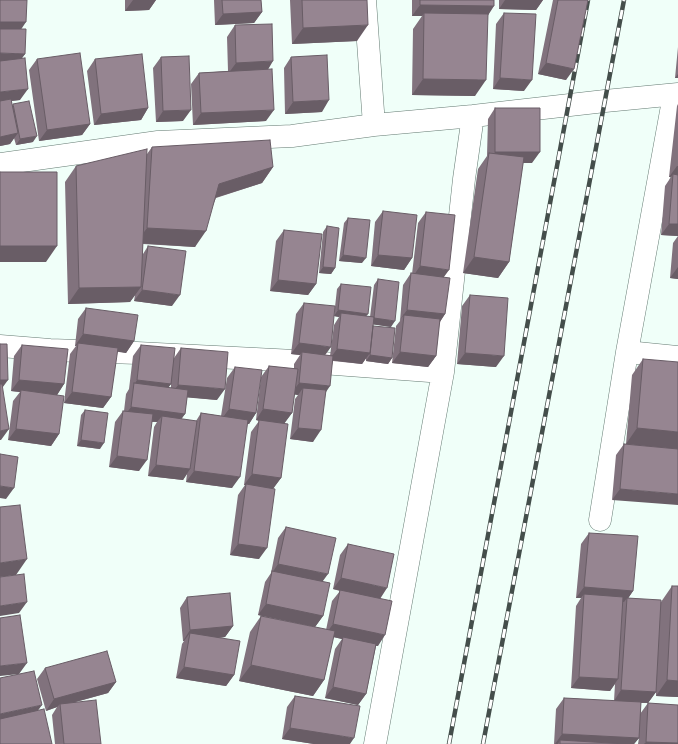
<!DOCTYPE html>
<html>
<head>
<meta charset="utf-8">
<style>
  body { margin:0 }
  canvas { display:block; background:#f0fff9 }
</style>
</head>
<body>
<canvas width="678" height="744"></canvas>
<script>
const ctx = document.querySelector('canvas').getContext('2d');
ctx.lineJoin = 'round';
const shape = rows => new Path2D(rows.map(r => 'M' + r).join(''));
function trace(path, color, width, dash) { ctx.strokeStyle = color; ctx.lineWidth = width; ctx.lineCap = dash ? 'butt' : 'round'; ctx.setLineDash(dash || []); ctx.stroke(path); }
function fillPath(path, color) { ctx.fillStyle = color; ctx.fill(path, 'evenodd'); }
const minor = shape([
  [374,125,473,116,605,101,678,94],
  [0,164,158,142,292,136,374,125,365,0],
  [0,346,50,350,137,353,295,361,443,372],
  [627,352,678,357],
  [600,520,627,352,674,95],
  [375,744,443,372,464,179,473,116]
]);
const rail = shape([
  [449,744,588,0],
  [483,744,624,0]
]);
const wall = shape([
  [125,0,156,0,149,10,125,11],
  [214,0,261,0,262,12,254,23,215,25],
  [290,0,367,0,357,41,292,44],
  [412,0,494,0,488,15,475,96,412,95,413,29,422,16,412,16],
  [499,0,543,0,536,10,499,9],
  [553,0,588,0,566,80,538,74],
  [504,13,524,91,493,89,496,24],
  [235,25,268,69,266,121,193,125,191,84,199,73,228,71,227,37],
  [21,29,25,54,21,59,20,100,12,101,12,104,33,142,16,145,14,138,10,144,0,146],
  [678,47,678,78,675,78],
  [161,57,183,121,156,122,153,68],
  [291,57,322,112,285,114,284,68],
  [37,59,90,124,82,135,39,141,29,70],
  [95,59,148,108,141,120,94,125,87,71],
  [678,104,678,279,670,278,673,243,678,236,661,235,665,186,671,177,669,177,677,106],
  [495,108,532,163,523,163,509,262,498,278,463,273,478,169,487,156,488,119],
  [152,147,273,167,262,183,216,198,195,247,143,244,143,254,148,246,172,306,134,301,135,295,130,302,68,304,65,182,76,166,147,154],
  [383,211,412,258,404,270,371,266,375,222],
  [426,212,444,277,445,314,439,323,436,356,428,367,392,363,396,326,400,321,403,285,411,273,412,274,418,223],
  [348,218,362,263,339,261,344,223],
  [327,226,335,268,331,274,319,273,323,232],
  [284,230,316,284,308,295,270,291,276,241],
  [378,279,391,327,373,324,373,326,392,358,388,364,366,361,366,358,362,364,333,361,313,442,290,439,295,399,298,395,294,394,292,413,284,423,281,478,273,488,259,559,230,555,238,495,245,485,244,485,251,432,259,421,256,420,261,377,269,366,294,369,294,364,300,355,291,354,296,314,304,303,325,355,330,356,334,325,339,317,334,316,337,289,341,284,366,316,370,317,374,285],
  [470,295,496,367,457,364,462,306],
  [86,308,134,341,126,353,117,351,111,397,103,408,64,403,70,354,76,346,75,346,78,319],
  [22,345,64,384,57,395,59,434,51,446,8,440,13,401,20,392,11,391,14,356],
  [141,345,174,358,181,348,217,400,187,397,185,414,181,419,196,421,201,413,221,416,227,378,235,367,256,413,249,424,247,424,232,488,186,482,187,474,183,480,148,476,154,427,157,422,152,422,139,471,109,467,115,422,123,411,124,411,126,394,129,389,133,356],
  [171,377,171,388,168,387,171,384],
  [643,359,678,449,626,444,632,375],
  [85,410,100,449,77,446,81,415],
  [624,444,678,449,612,500,616,455],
  [286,527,323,582,323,616,315,627,258,615,265,582,271,573,278,538],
  [589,533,633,591,628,598,661,602,672,586,678,586,678,697,656,696,656,692,648,703,641,703,640,714,648,703,678,744,638,744,639,738,634,744,554,744,556,709,564,698,614,701,615,684,610,691,571,688,576,606,581,598,576,598,581,544],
  [348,544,380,598,378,646,376,646,366,694,358,705,325,698,335,649,342,639,333,637,324,680,313,696,239,681,250,632,261,616,326,630,332,601,340,591,333,589,340,555],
  [187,597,233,626,225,637,219,638,234,675,226,686,176,678,182,644,184,641,183,641,180,608],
  [45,668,116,682,108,693,76,702,101,744,55,744,52,715,57,707,46,711,37,679],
  [295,696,350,744,314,744,282,739,287,707]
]);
const shadedWall = shape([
  [133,0,156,0,149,10,125,11],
  [505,0,543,0,536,10,499,9],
  [420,5,494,6,487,17,424,13,422,16,412,16],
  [262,12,254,23,215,25,223,14],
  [0,22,26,22,18,34,0,33],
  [368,25,357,41,292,44,303,28],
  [0,53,25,54,17,65,0,64],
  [273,61,266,73,228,74,236,63],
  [546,63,574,69,566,80,538,74],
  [678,74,678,78,675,78],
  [500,78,532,80,524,91,493,89],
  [423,79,486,80,475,96,412,95],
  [28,89,20,100,0,102,0,92],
  [329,100,322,112,285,114,293,102],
  [148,108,141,120,94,125,101,114],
  [191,110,183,121,156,122,163,111],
  [274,110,266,121,193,125,201,113],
  [90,124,82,135,39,141,47,130],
  [18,133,10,144,0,146,0,137],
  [37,136,33,142,16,145,20,139],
  [495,152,540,152,532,163,488,163,488,161],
  [677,166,678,166,678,178,673,174,671,177,669,177],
  [273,167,262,183,208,200,219,184],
  [669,224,678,224,678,236,661,235],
  [147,228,206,231,195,247,136,243],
  [0,246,57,246,46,262,0,262],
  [343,255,366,258,362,263,339,261],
  [378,255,412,258,404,270,371,266],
  [474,257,509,262,498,278,463,273],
  [420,266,449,270,441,281,412,278],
  [323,267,335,268,331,274,319,273],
  [678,267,678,279,670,278],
  [278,280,316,284,308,295,270,291],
  [141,287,130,302,68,304,79,288],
  [142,290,180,295,172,306,134,301],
  [338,310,368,314,364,319,341,313,339,317,334,316],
  [407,310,445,314,438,325,404,315,399,321],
  [374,318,395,321,391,327,370,324],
  [83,334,134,341,126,353,78,346,78,343,76,346,75,346],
  [299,343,331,347,323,358,302,352,300,355,291,354],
  [337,349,370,353,362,364,329,360],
  [400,352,436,356,428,367,392,363],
  [465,353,504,356,496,367,457,364],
  [370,355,392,358,388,364,366,361],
  [0,380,8,380,0,391],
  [19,380,64,384,57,395,21,390,20,392,11,391],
  [137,380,171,384,163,395,134,385],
  [299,383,330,386,322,398,303,388,298,395,291,394],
  [178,385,225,389,217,400,170,396],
  [72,392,111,397,103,408,64,403],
  [131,407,185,414,177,425,162,416,157,422,123,418],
  [229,409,256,413,249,424,221,420],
  [263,409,292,413,284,424,256,420],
  [298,428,321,430,313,442,290,439],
  [637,428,678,432,678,449,626,444],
  [9,429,1,440,0,440,0,431],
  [16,429,59,434,51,446,8,440],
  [81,440,104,443,100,449,77,446],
  [117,456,147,460,139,471,109,467],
  [156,465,190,469,183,480,148,476],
  [194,471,240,477,232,488,186,482],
  [252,474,281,478,273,489,244,485],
  [0,486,14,488,6,499,0,498],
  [620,489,678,494,678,505,612,500],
  [238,544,267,548,259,559,230,555],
  [27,559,16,575,0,577,0,563],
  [278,564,328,574,320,585,272,573],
  [341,578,387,588,380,599,333,589],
  [584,587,633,591,627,600,627,598,624,602,584,598,584,594,581,598,576,598],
  [27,602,19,613,0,616,0,606],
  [266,604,323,616,315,627,258,615],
  [333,624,385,635,378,646,342,639,343,637,342,639,325,635],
  [233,626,225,637,188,641,190,633,184,641,183,641,190,630],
  [27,663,19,674,0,676,0,666],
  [251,665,324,680,313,696,239,681],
  [184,667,234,675,226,686,176,678],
  [579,677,618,679,610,691,571,688],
  [667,680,678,681,678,697,656,696],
  [116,682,108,693,60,706,60,704,57,707,46,711,54,699],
  [333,687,366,694,358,705,325,698],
  [621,690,656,692,648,703,614,701],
  [42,705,34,716,0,724,0,714],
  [290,728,354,738,350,744,314,744,282,739],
  [562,734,639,738,634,744,560,744,560,740,558,744,555,744],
  [646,742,678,743,678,744,644,744]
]);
const building = shape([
  [0,0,27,0,26,22,0,22,0,0],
  [222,0,261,0,262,12,223,14,222,0],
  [302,0,367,0,368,25,303,28,302,0],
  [420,0,494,0,494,6,420,5,420,0],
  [558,0,588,0,574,69,546,63,558,0],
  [424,13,488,14,486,80,423,79,424,13],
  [504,13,536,14,532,80,500,78,504,13],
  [272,24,273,61,236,63,235,25,272,24],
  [0,29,26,29,25,54,0,53,0,29],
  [80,53,90,124,47,130,37,59,80,53],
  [142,54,148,108,101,114,95,59,142,54],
  [327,55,329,100,293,102,291,57,327,55],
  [189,56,191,110,163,111,161,57,189,56],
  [25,58,28,89,0,92,0,61,25,58],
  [272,69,274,110,201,113,199,73,272,69],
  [11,99,18,133,0,137,0,101,11,99],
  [29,101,37,136,20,139,13,104,29,101],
  [495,108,540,108,540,152,495,152,495,108],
  [270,140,273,167,219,184,206,231,147,228,152,147,270,140],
  [147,149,141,287,79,288,76,166,147,149],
  [489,153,524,157,509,262,474,257,489,153],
  [0,172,57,172,57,246,0,246,0,172],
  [673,174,678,175,678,224,669,224,673,174],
  [383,211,417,215,412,258,378,255,383,211],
  [426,212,455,215,449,270,420,266,426,212],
  [348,218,370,220,366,258,343,255,348,218],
  [327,226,339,228,335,268,323,267,327,226],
  [284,230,322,234,316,284,278,280,284,230],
  [148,246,186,251,180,295,142,290,148,246],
  [411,273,450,278,445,314,407,310,411,273],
  [378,279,399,282,395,321,374,318,378,279],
  [341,284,371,287,368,314,338,310,341,284],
  [470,295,508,298,504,356,465,353,470,295],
  [304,303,335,306,331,347,299,343,304,303],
  [86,308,138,315,134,341,83,334,86,308],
  [341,313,374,317,370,353,337,349,341,313],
  [404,315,440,319,436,356,400,352,404,315],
  [373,326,395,328,392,358,370,355,373,326],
  [78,343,118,348,111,397,72,392,78,343],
  [0,344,7,344,8,380,0,380,0,344],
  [22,345,68,349,64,384,19,380,22,345],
  [141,345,175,348,171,384,137,380,141,345],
  [181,348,228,352,225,389,178,385,181,348],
  [302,352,333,356,330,386,299,383,302,352],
  [643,359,678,362,678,432,637,428,643,359],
  [269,366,298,369,292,413,263,409,269,366],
  [235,367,262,370,256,413,229,409,235,367],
  [134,383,188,390,185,414,131,407,134,383],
  [0,384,2,384,9,429,0,431,0,384],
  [303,388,326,390,321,430,298,428,303,388],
  [21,390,64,396,59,434,16,429,21,390],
  [85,410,108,413,104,443,81,440,85,410],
  [123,411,153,414,147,460,117,456,123,411],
  [201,413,248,420,240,477,194,471,201,413],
  [162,416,197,421,190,469,156,465,162,416],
  [259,420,288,424,281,478,252,474,259,420],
  [624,444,678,449,678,494,620,489,624,444],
  [0,454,18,457,14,488,0,486,0,454],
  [246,484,275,489,267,548,238,544,246,484],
  [20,505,27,559,0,563,0,507,20,505],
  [286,527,336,538,328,574,278,564,286,527],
  [589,533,638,536,633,591,584,587,589,533],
  [348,544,394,554,387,588,341,578,348,544],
  [272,571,330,583,323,616,266,604,272,571],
  [24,574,27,602,0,606,0,577,24,574],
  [672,586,678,586,678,681,667,680,672,586],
  [340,590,392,601,385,635,333,624,340,590],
  [230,593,233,626,190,630,187,597,230,593],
  [584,594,623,597,618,679,579,677,584,594],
  [627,598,661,600,656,692,621,690,627,598],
  [20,615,27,663,0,666,0,618,20,615],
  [261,616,335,631,324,680,251,665,261,616],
  [190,633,240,641,234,675,184,667,190,633],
  [343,637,376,644,366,694,333,687,343,637],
  [107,651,116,682,54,699,45,668,107,651],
  [34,671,42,705,0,714,0,678,34,671],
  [295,696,360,706,354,738,290,728,295,696],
  [564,698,641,702,639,738,562,734,564,698],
  [96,700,101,744,64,744,60,704,96,700],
  [648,703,678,705,678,743,646,742,648,703],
  [44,709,52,744,0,744,0,719,44,709],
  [560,740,626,744,560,744,560,740]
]);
trace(minor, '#647a72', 23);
trace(minor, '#fff', 22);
trace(rail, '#444e4b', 4.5);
trace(rail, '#fff', 3, [9]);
fillPath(wall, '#81727d');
fillPath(shadedWall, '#695d66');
fillPath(building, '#968591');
trace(building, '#695d66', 1);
</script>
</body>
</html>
